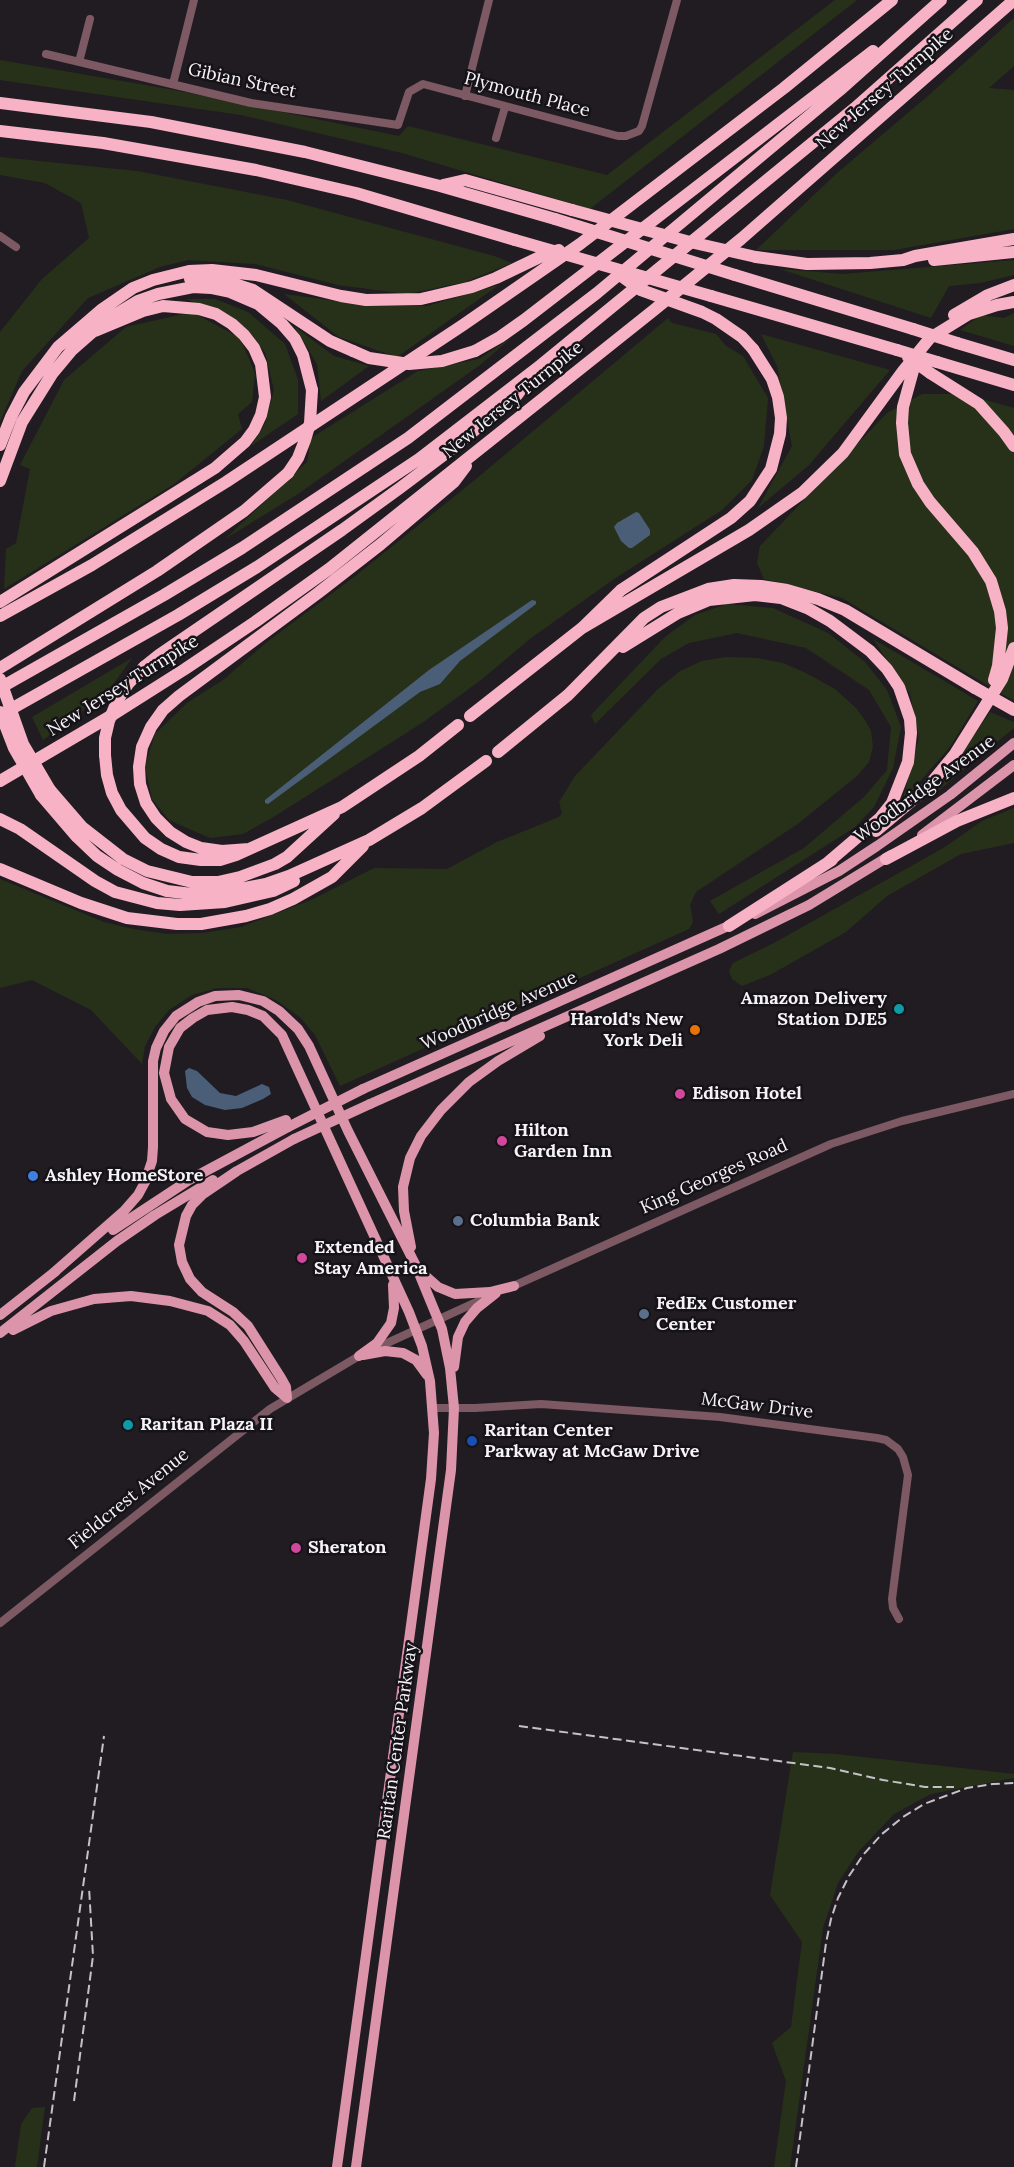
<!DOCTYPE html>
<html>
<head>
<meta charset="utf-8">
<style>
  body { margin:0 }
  canvas { display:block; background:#201c21 }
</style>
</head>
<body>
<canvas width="1014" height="2167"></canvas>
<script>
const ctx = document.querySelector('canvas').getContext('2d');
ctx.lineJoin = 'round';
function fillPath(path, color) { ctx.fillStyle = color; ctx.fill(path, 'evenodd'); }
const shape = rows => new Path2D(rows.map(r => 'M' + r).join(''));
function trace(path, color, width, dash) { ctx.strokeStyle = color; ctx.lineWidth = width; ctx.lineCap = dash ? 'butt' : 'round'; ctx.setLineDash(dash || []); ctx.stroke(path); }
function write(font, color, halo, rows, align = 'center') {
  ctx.font = font + ' Lora,serif'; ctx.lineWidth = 5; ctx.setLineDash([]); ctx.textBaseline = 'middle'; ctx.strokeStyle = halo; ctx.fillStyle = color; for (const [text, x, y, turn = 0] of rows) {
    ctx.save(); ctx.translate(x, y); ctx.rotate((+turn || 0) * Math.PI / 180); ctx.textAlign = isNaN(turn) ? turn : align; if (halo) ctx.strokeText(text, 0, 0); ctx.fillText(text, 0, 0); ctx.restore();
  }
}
const green = shape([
  [835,0,857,0,590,209,402,153,241,115,0,80,0,60,174,90,399,136,408,126,607,175],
  [1014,18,1014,66,989,88,1014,90,1014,229,894,250,756,250,836,174,929,95],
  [0,157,137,171,287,200,494,256,512,263,465,282,407,294,338,285,255,264,188,260,160,267,88,298,22,371,0,422,0,332,42,279,89,238,81,203,45,183,0,175],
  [1014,260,1014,275,980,283,949,286,931,318,780,269,843,274],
  [499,285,397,357,339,337,284,294,368,305,427,306],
  [186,299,215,299,248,312,285,344,298,380,298,414,251,446,265,424,274,390,265,352,235,319],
  [192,312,240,338,255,373,252,402,238,414,242,429,174,484,4,589,6,549,16,543,30,469,20,465,64,380,126,327],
  [1014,313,1014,346,960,330,981,315,1004,318],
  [668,318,672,323,716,334,726,346,743,356,768,398,764,446,752,480,722,510,614,579,531,638,481,680,422,723,275,816,243,834,210,838,169,820,152,799,145,766,155,734,187,703,223,680,267,642,354,577,476,479],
  [294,326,334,356,369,366,321,401,317,364],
  [761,334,890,370,809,465,758,508,792,446,777,366],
  [511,338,480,365,298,494,225,539,307,462,311,438,418,371,479,359],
  [922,394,964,394,1014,408,1014,701,842,598,764,579,757,563,760,546,887,413],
  [727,604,773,608,828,633,865,662,887,690,901,727,893,768,874,807,855,827,719,914,710,901,804,848,864,797,887,770,891,727,869,690,806,648,737,633,689,643,661,659,595,724,591,715,665,637,695,615],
  [873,639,978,701,950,747,902,802,919,738,910,694],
  [726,657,757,658,783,663,806,673,835,689,856,708,865,720,871,731,873,747,869,762,858,775,799,823,696,892,690,905,693,922,689,929,340,1086,315,1035,301,1018,276,1000,247,988,217,988,192,995,169,1010,155,1027,145,1046,142,1064,91,1010,32,980,0,988,0,879,104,922,133,929,167,934,203,933,241,927,311,900,374,868,447,869,497,842,559,817,562,813,559,802,575,776,658,689,680,671,702,661],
  [132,658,107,693,43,740,32,717],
  [990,712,1014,722,1014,728,931,797],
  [1014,808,1014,843,961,854,887,896,846,932,770,975,742,986,732,979,729,971,733,963,774,943,945,847,982,821],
  [793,1752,836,1754,1014,1774,1014,1778,931,1794,894,1814,858,1852,838,1883,823,1928,790,2167,774,2167,786,2081,772,2043,791,2027,802,1942,770,1895],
  [45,2107,37,2167,15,2167,21,2124,32,2108]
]);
const water = shape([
  [636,512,639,513,650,530,650,535,632,548,629,548,621,541,614,527,617,523],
  [532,600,536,601,536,604,460,661,440,684,420,692,268,804,265,803,265,800,429,670],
  [189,1068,197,1071,220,1093,236,1096,262,1084,269,1087,271,1094,263,1099,242,1108,225,1110,205,1105,192,1097,187,1088,185,1071]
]);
const minor = shape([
  [46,54,251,103,398,125,409,92,423,84,618,136,626,136,639,131,642,126,677,0],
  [79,62,90,19],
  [173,84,194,0],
  [465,96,489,0],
  [496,138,505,107],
  [0,236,16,247],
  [509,1288,831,1144,902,1121,1014,1094],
  [433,1408,475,1408,541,1404,720,1417,877,1438,886,1440,898,1449,903,1457,908,1475,892,1599,893,1608,899,1619],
  [0,1623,270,1409,359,1356,483,1299]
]);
const major = shape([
  [922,835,1014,765],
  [755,914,839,871,877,846,950,795,1014,743],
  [363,1089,735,923],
  [370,1104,719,949,809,905,891,855],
  [286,1120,253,1132,228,1135,207,1132,185,1119,171,1099,164,1073,169,1047,180,1028,193,1018,207,1010,232,1007,248,1010,263,1016,282,1035,409,1312,422,1346,430,1381,434,1433,431,1479,337,2167],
  [113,1230,189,1180,288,1127],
  [411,1247,404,1211,403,1187,410,1158,421,1136,441,1110,469,1082,498,1061,540,1036],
  [421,1272,438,1287,455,1294,490,1292,514,1286],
  [51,1275,124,1211,138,1195,145,1182,152,1161,153,1147,153,1061,156,1048,164,1031,176,1016,198,1002,215,996,239,995,263,1001,279,1011,298,1029,309,1046,348,1131,416,1266,442,1329,450,1368,454,1408,451,1470,356,2167],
  [0,1315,56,1271],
  [13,1330,51,1311,94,1299,131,1296,170,1301,208,1311,230,1325,244,1341,275,1388,287,1398],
  [0,1333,117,1241,155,1215,213,1180],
  [363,1355,385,1351,403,1353,416,1360,427,1375],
  [359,1356,377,1343,391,1323,394,1308,393,1285],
  [454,1367,458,1337,465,1322,477,1308,496,1293],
  [287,1398,286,1387,281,1378,248,1326,233,1312,202,1292,190,1279,182,1262,179,1245,186,1216,192,1205,203,1194,237,1171,294,1139]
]);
const highway = shape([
  [0,103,151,122,305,152,440,186,555,219],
  [0,131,103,143,256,170,356,193,515,240],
  [443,185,465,180,572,210],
  [756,257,807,264,870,263,903,260,915,256,1014,239],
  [934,260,1014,252],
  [735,275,913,329],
  [190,279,222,280,253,290,330,341,353,351],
  [711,296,897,350],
  [954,315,988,295,1014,285],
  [957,343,1014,360],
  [475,351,500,337,524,320,873,51],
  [916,360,903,407,902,423,905,454,918,484,930,502,973,552,991,581,1000,611,1002,628,998,666,994,680],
  [937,362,1014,385],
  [930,373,979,404,1004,432,1014,446],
  [0,445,11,417,24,392,58,347,101,310,133,288,153,280,189,271,212,270,256,275,341,296,366,300,421,299,472,287,496,278,544,255,559,250],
  [0,481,22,422,52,374,72,350,105,321,138,301,158,294,193,287,211,288,230,292,258,304,282,324,295,339,303,355,312,390],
  [0,602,215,468,245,442,254,430,261,415,265,397,261,364,254,348,244,335,232,324,216,314,199,309,163,306,143,311,95,331],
  [0,616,92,565,226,482,463,325,580,244,784,88,892,0],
  [582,628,749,530,802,493,843,453,903,371,930,338,969,314,997,305,1014,302],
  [623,647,678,613,709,600,755,595,781,598,809,609,830,621,870,651,887,669,899,687,910,719,911,733,908,762,892,803,880,818,826,864],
  [144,667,159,655,342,530,400,488,457,445,517,395,525,384],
  [0,668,157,571,244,511,288,473],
  [0,688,164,595,242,548,408,438,597,293,840,90,941,0],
  [4,713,178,615,257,567,419,459,541,365,855,108,977,0],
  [470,716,582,628,621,590,731,518,750,501,771,469,780,434,781,418,778,397,772,379,753,349],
  [498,752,568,695,644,618,661,607,708,589,734,585,761,586,787,590,818,599,845,610,975,688],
  [105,755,107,775,112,793,121,810,145,838,161,849,179,857,201,860,220,860,236,855,342,807,419,756,458,725],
  [0,781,114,714,185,669,255,622,329,569,654,310,741,239,1014,0],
  [50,790,82,827,123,859,147,871,192,882,218,882,240,877,275,864,287,857,334,814],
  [41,795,77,837,97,856,118,870,143,883,167,891,192,894,219,893,266,884,289,876,369,840,422,808,486,761],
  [0,819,20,829,95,881,115,892,157,903,180,905,225,902,273,891,294,881],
  [876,831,927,788,955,754,1002,679,1014,648],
  [249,849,222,851,201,848,186,842,170,832,156,818,146,803,140,784,139,767,142,747,151,727,163,710,179,696,318,593,381,544,454,482,466,466],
  [886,859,957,821,1014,798],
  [0,869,81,903,127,918,177,924,201,924,246,916,270,909,293,899,332,877,363,846],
  [729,926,832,860]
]);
const rail = shape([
  [519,1726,830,1768,883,1780,925,1787,954,1787],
  [74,2101,93,1956,89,1887],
  [44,2167,104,1736],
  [796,2167,826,1943,831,1919,838,1898,849,1876,863,1855,882,1834,903,1817,924,1804,967,1788,993,1784,1014,1783]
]);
const majorBridge = shape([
  [288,1127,363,1089],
  [294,1139,370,1104]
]);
const highwayBridge = shape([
  [572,210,690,242,756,257],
  [555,219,735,275],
  [515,240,711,296],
  [620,275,641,290,702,312,716,319,742,337,753,349],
  [913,329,957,343],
  [897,350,937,362],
  [353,351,369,358,409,364,442,361,475,351],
  [908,357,930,373],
  [288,473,298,458,305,440,310,423,312,390],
  [0,679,23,744,50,790],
  [975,688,1014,710],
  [0,712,14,748,41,795],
  [105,755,105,738,109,721,117,701,128,684,144,667]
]);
const markers = [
  [899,1009,6,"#0f9aa8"],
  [695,1030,6,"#e8710a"],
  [680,1094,6,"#d1479c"],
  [502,1141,6,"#d1479c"],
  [33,1176,6,"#3f7fe0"],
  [458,1221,6,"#5c6f8a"],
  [302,1258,6,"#d1479c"],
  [644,1314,6,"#5c6f8a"],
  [128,1425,6,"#0f9aa8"],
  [472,1441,6,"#1a4fb4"],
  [296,1548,6,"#d1479c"]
];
const streetNames = [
  ["Gibian Street",242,81,12],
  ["New Jersey Turnpike",885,89,-41],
  ["Plymouth Place",527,95,15],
  ["New Jersey Turnpike",513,400,-39],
  ["New Jersey Turnpike",123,686,-32],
  ["Woodbridge Avenue",925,789,-36],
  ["Woodbridge Avenue",499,1011,-24],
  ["King Georges Road",714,1177,-24],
  ["McGaw Drive",757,1406,7],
  ["Fieldcrest Avenue",129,1499,-39],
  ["Raritan Center Parkway",398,1741,-82]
];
const poiNames = [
  ["Amazon Delivery",887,999,"right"],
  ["Station DJE5",887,1020,"right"],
  ["Harold's New",683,1020,"right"],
  ["York Deli",683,1041,"right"],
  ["Edison Hotel",692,1094],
  ["Hilton",514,1131],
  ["Garden Inn",514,1152],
  ["Ashley HomeStore",45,1176],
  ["Columbia Bank",470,1221],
  ["Extended",314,1248],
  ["Stay America",314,1269],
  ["FedEx Customer",656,1304],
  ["Center",656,1325],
  ["Raritan Plaza II",140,1425],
  ["Raritan Center",484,1431],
  ["Parkway at McGaw Drive",484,1452],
  ["Sheraton",308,1548]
];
fillPath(green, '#273119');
fillPath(water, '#4a5e77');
trace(minor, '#7c5963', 8);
trace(major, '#dc94aa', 10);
trace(highway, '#f8b2c6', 12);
trace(rail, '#c5c2c6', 2, [9, 4.5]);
trace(majorBridge, '#dc94aa', 10);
trace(highwayBridge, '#f8b2c6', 12);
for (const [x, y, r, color] of markers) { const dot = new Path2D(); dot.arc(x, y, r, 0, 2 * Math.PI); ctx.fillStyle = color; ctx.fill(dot); trace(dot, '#161318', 2); }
write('18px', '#f6f3f7', '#161318', streetNames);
write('bold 18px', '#f6f3f7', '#161318', poiNames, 'left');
</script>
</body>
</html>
